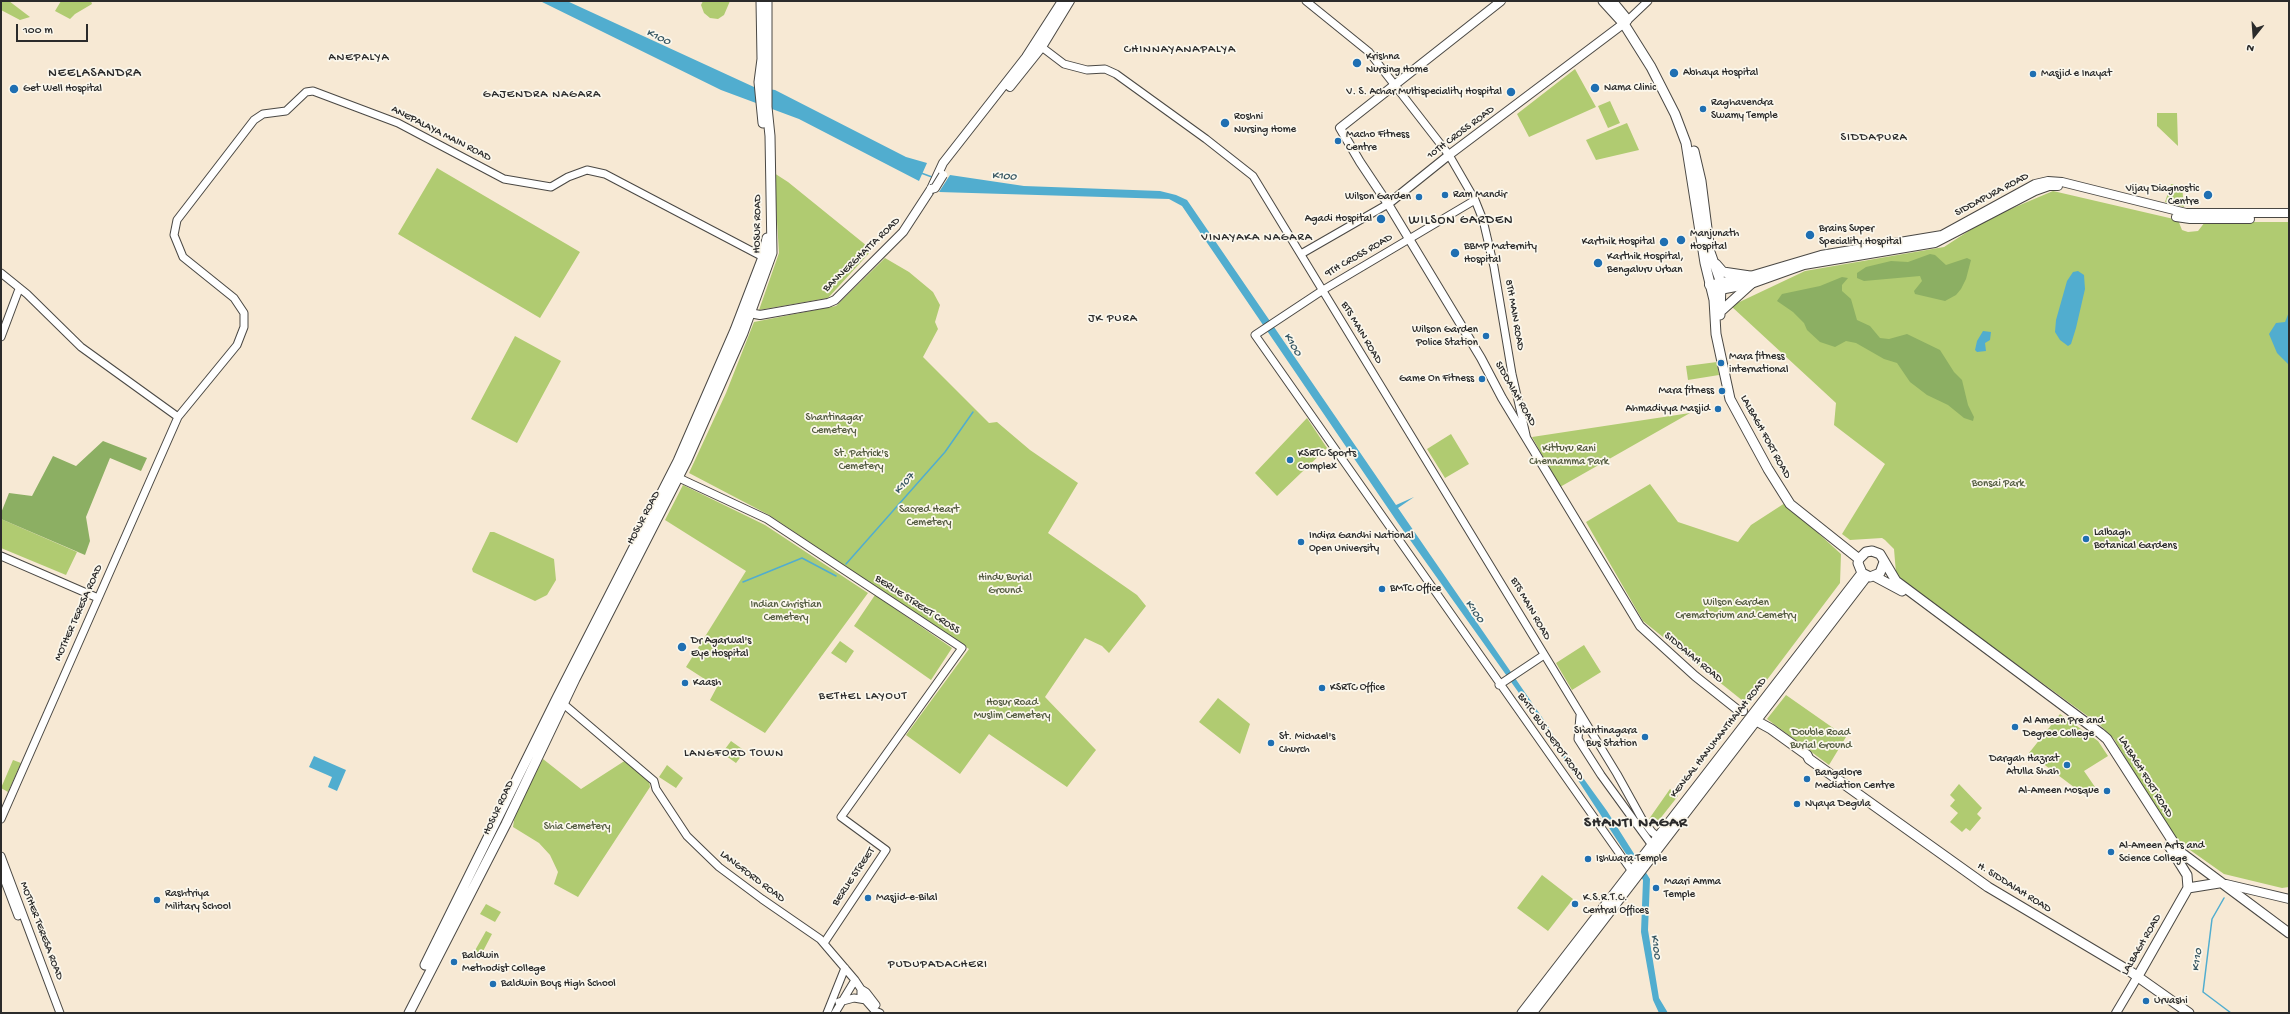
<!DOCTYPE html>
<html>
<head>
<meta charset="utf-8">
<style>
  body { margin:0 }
  #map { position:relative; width:2290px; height:1014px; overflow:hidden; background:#f7e9d4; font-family:"Gochi Hand",sans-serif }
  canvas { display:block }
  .frame { position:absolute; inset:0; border:2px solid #2b2b2b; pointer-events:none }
  .north { position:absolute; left:2234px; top:16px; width:40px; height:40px; -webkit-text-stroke:3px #fbf7ec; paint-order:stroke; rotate:197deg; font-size:11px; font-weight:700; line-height:16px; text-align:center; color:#2b2b2b }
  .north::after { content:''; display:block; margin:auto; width:14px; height:18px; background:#2b2b2b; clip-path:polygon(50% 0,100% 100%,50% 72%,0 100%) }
  .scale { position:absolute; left:16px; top:24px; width:72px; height:18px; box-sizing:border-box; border:2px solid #2b2b2b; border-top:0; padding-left:5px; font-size:12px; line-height:14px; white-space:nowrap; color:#2b2b2b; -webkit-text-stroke:3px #fbf7ec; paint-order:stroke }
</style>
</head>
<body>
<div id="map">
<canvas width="2290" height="1014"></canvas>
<div class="frame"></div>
<div class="north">N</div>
<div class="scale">100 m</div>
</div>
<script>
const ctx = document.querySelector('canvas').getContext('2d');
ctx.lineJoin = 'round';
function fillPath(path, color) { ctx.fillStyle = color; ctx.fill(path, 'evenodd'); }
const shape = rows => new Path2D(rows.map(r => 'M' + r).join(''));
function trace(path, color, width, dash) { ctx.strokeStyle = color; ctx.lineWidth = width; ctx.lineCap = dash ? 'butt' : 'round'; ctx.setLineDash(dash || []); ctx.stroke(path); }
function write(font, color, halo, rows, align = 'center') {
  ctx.font = font + ' "Gochi Hand",sans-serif'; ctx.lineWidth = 3.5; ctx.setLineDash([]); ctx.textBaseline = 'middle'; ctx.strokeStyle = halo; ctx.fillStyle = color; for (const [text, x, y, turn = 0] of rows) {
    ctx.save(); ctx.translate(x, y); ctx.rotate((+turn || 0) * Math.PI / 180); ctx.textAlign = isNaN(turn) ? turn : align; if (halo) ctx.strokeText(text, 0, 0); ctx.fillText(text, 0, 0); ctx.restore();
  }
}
const green = shape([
  [1,1,9,1,30,17,20,20,1,10],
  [61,1,91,1,92,4,75,14,70,19,55,11],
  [703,1,730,1,724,15,718,19,710,18,704,13,701,5],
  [1575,69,1596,107,1529,137,1517,114],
  [1610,101,1620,123,1608,128,1598,106],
  [2157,113,2177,113,2178,146,2157,126],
  [1627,123,1639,150,1596,160,1586,140],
  [437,168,580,252,540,318,398,234],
  [774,173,788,182,872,250,828,298,759,310,779,253],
  [2171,184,2182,186,2184,207,2165,202],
  [2053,191,2178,220,2182,230,2188,232,2198,231,2205,222,2289,222,2289,887,2282,888,2224,874,2173,838,2114,739,2100,725,1902,581,1896,573,1894,549,1885,540,1882,538,1850,540,1842,534,1885,464,1834,425,1836,403,1731,306,1805,271,1944,247,1987,219],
  [885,258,909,272,933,292,940,305,935,322,938,329,923,357,989,423,997,422,1030,450,1078,483,1048,533,1137,595,1146,606,1109,653,1102,646,1085,638,1045,697,1096,750,1067,787,989,734,960,774,906,735,969,649,769,515,689,473,726,393,754,322,836,306],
  [515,336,561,361,517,443,471,419],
  [1717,362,1719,375,1688,380,1686,366],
  [1690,413,1560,487,1532,437],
  [1307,418,1327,448,1277,496,1255,473],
  [1451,434,1469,464,1445,478,1427,449],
  [1650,484,1678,522,1738,542,1751,525,1785,503,1841,554,1840,583,1748,705,1643,621,1586,522],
  [683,485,765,525,868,593,765,733,710,700,717,687,686,667,746,571,665,520],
  [1,519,77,552,66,575,1,548],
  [490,532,494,532,554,559,556,580,547,595,535,601,473,572,472,569],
  [875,595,952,648,931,680,854,626],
  [840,641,854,651,846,663,831,653],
  [1584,645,1601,672,1572,690,1556,663],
  [1786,695,1846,737,1829,765,1767,719],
  [1218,698,1250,724,1240,754,1199,722],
  [2060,714,2098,741,2108,756,2084,771,2095,787,2083,794,2029,753],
  [731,741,745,751,736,763,722,753],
  [543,759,581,789,626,760,649,780,650,787,578,897,554,884,558,872,550,855,539,843,513,827,515,814],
  [13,760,21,763,8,792,1,788],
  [667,765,683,778,676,788,659,777],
  [1959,784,1982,808,1977,814,1981,818,1970,831,1966,828,1962,832,1950,822,1958,813,1950,806,1955,800,1950,795],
  [1670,789,1678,796,1659,820,1649,819],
  [1542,875,1573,899,1548,931,1517,908],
  [486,904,501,912,495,922,480,914],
  [486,931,492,934,480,957,473,954]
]);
const forest = shape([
  [1930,254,1935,255,1946,265,1967,258,1971,260,1966,279,1961,289,1956,295,1945,301,1915,294,1914,291,1922,281,1920,276,1864,281,1857,278,1857,273,1866,267,1891,261,1908,262],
  [1842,277,1848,278,1842,285,1842,291,1851,299,1857,320,1870,326,1880,338,1889,339,1907,334,1940,350,1954,372,1962,380,1968,405,1974,417,1973,421,1964,418,1948,405,1927,395,1910,382,1897,363,1884,359,1856,343,1846,341,1835,347,1820,342,1807,330,1804,323,1793,312,1777,301,1782,294,1820,286],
  [103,441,147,458,141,471,110,458,86,517,90,541,85,555,1,519,1,513,9,493,32,496,53,456,76,466]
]);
const water = shape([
  [540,1,567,1,754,87,775,90,906,157,927,163,919,181,799,119,721,90],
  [950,175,1024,186,1160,191,1176,195,1187,200,1396,505,1414,497,1398,508,1548,726,1578,777,1581,775,1607,811,1650,879,1648,930,1659,998,1668,1013,1659,1013,1653,1000,1641,932,1643,880,1546,731,1398,523,1182,206,1169,199,939,192],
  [2078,271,2084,275,2085,289,2076,328,2071,344,2068,346,2060,340,2055,332,2056,320,2067,281,2073,272],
  [2289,312,2289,365,2277,353,2269,334,2276,323,2285,322],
  [1983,331,1991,332,1990,340,1985,343,1986,351,1977,352,1975,350,1977,341],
  [314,756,346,770,337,791,328,787,332,777,309,767]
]);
const stream = shape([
  [921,173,932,177],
  [846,564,945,452,973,412],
  [743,582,802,558,836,576],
  [2224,898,2212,919,2203,992,2231,1013]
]);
const tertiary = shape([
  [1306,1,1369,52,1449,155,1475,200,1483,220,1494,267,1512,374,1526,435],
  [1628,20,1648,1],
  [1039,45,1064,64,1087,70,1105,69,1116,74,1206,139,1253,176,1617,774,1642,819,1652,832,1662,840],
  [1475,200,1323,290,1255,335,1631,870],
  [1301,254,1388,204],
  [1,273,27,294,81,347,178,417],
  [1,337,19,289],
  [679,478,767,519,962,648,841,817,886,850,824,943],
  [1,556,98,598],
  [1499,685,1544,655],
  [560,701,654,781,656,789,687,836,719,867,762,899,820,939,855,980,861,989,861,995,875,1011,880,1013],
  [1580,716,1578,739,1601,775,1654,848],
  [1,819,178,417,237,345,244,327,244,313,234,298,183,257,174,235,177,220,254,120,263,114,286,111,306,92,313,91,398,123,504,179,551,187,568,177,587,170,605,174,763,257],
  [1,856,60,1013],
  [1,871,18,916],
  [861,989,866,992,876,1005],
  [839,1002,854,998,866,1000],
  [827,1013,845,968],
  [835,1013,855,980]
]);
const secondary = shape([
  [1501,1,1340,128,1360,162,1388,204,1481,358,1502,398,1640,626,1695,676,1739,711,1743,711],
  [1010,87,1042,47,1070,1],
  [1388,204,1449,155,1627,21],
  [2176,217,2190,219,2250,219],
  [1709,285,1750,276,1821,255,1942,235,2035,184,2048,181,2062,182,2186,213,2289,213],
  [1715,291,1751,284,1804,265,1935,243,2035,191,2049,186,2058,186],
  [744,312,760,315,828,303,835,300,903,232,931,189,943,163,1026,57,1062,1],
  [2226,884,2289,899],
  [2116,1013,2138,976]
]);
const primary = shape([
  [761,1,762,59,759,82,763,123],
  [1603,1,1624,24,1651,67,1675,114,1686,143,1705,263,1714,300,1716,334,1730,399,1768,469,1790,504,1859,559],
  [1612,1,1626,18],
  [1694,151,1701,181,1710,252,1721,283,1720,315],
  [1716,264,1723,272,1750,276],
  [1720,312,1751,284],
  [1884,562,1880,573,1870,577,1862,573,1858,563,1859,559,1866,552,1872,551,1880,554,1896,581,2100,733,2107,739,2179,851,2289,933],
  [1874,576,1902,591],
  [1751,718,1771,729,1807,755,1809,759,1988,887,2131,972,2189,1013],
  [2188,888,2219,883],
  [425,965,557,698,678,461,735,330,763,257,767,238],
  [2138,976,2188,888,2187,875,2169,846],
  [409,1013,506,824,575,679,687,460,743,333,772,253,770,136,767,107,767,1],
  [1522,1013,1862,573],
  [1532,1013,1867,576]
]);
const secondaryBridge = shape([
  [931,189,935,188,943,175]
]);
const markers = [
  [1357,63,5,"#1f6fb2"],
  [1674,73,5,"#1f6fb2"],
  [2033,74,4,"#1f6fb2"],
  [1595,88,5,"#1f6fb2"],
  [14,89,5,"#1f6fb2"],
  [1511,92,5,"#1f6fb2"],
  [1703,109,4,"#1f6fb2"],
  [1225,123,5,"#1f6fb2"],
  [1338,141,4,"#1f6fb2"],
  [1445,195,4,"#1f6fb2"],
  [2208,195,5,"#1f6fb2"],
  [1419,197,4,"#1f6fb2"],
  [1381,219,5,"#1f6fb2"],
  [1810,235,5,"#1f6fb2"],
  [1681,240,5,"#1f6fb2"],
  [1664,242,5,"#1f6fb2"],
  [1455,253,5,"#1f6fb2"],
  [1598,263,5,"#1f6fb2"],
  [1486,336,4,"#1f6fb2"],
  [1721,363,4,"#1f6fb2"],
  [1482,379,4,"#1f6fb2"],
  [1722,391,4,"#1f6fb2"],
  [1718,409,4,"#1f6fb2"],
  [1290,460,4,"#1f6fb2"],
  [2086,539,4,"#1f6fb2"],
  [1301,542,4,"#1f6fb2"],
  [1382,589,4,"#1f6fb2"],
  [682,647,5,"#1f6fb2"],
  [685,683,4,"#1f6fb2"],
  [1322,688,4,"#1f6fb2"],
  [2015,727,4,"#1f6fb2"],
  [1645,737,4,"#1f6fb2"],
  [1271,743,4,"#1f6fb2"],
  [2067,765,4,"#1f6fb2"],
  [1807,779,4,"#1f6fb2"],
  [2107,791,4,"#1f6fb2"],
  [1797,804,4,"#1f6fb2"],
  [2111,852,4,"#1f6fb2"],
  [1588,859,4,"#1f6fb2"],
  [1656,888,4,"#1f6fb2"],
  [868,898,4,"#1f6fb2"],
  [157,900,4,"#1f6fb2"],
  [1575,904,4,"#1f6fb2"],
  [454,962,4,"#1f6fb2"],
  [493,984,4,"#1f6fb2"],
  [2146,1001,4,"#1f6fb2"]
];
const poiNames = [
  ["Krishna",1366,57],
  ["Nursing Home",1366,70],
  ["Abhaya Hospital",1683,73],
  ["Masjid e Inayat",2041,74],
  ["Nama Clinic",1604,88],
  ["Get Well Hospital",23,89],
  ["V. S. Achar Multispeciality Hospital",1502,92,"right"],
  ["Raghavendra",1711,103],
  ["Swamy Temple",1711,116],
  ["Roshni",1234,117],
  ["Nursing Home",1234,130],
  ["Macho Fitness",1346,135],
  ["Centre",1346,148],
  ["Vijay Diagnostic",2199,189,"right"],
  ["Centre",2199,202,"right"],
  ["Ram Mandir",1453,195],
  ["Wilson Garden",1411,197,"right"],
  ["Agadi Hospital",1372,219,"right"],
  ["Brains Super",1819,229],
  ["Speciality Hospital",1819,242],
  ["Manjunath",1690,234],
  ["Hospital",1690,247],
  ["Karthik Hospital",1655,242,"right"],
  ["BBMP Maternity",1464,247],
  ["Hospital",1464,260],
  ["Karthik Hospital,",1607,257],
  ["Bengaluru Urban",1607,270],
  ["Wilson Garden",1478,330,"right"],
  ["Police Station",1478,343,"right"],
  ["Mara fitness",1729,357],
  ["international",1729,370],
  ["Game On Fitness",1474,379,"right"],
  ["Mara fitness",1714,391,"right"],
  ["Ahmadiyya Masjid",1710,409,"right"],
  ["KSRTC Sports",1298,454],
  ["Complex",1298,467],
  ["Lalbagh",2094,533],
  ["Botanical Gardens",2094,546],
  ["Indira Gandhi National",1309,536],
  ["Open University",1309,549],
  ["BMTC Office",1390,589],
  ["Dr Agarwal's",691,641],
  ["Eye Hospital",691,654],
  ["Kaash",693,683],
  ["KSRTC Office",1330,688],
  ["Al Ameen Pre and",2023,721],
  ["Degree College",2023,734],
  ["Shantinagara",1637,731,"right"],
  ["Bus Station",1637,744,"right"],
  ["St. Michael's",1279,737],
  ["Church",1279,750],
  ["Dargah Hazrat",2059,759,"right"],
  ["Atulla Shah",2059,772,"right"],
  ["Bangalore",1815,773],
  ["Mediation Centre",1815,786],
  ["Al-Ameen Mosque",2099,791,"right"],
  ["Nyaya Degula",1805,804],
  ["Al-Ameen Arts and",2119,846],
  ["Science College",2119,859],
  ["Ishwara Temple",1596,859],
  ["Maari Amma",1664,882],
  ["Temple",1664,895],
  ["Rashtriya",165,894],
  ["Military School",165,907],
  ["Masjid-e-Bilal",876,898],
  ["K.S.R.T.C.",1583,898],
  ["Central Offices",1583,911],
  ["Baldwin",462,956],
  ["Methodist College",462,969],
  ["Baldwin Boys High School",501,984],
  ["Urvashi",2154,1001]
];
const streetNames = [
  ["10TH CROSS ROAD",1461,133,-37],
  ["ANEPALAYA MAIN ROAD",441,134,27],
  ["SIDDAPURA ROAD",1992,195,-28],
  ["HOSUR ROAD",758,224,-89],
  ["BANNERGHATTA ROAD",862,255,-44],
  ["9TH CROSS ROAD",1359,256,-30],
  ["8TH MAIN ROAD",1514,315,80],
  ["BTS MAIN ROAD",1361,333,59],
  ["SIDDAIAH ROAD",1515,394,60],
  ["LALBAGH FORT ROAD",1765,437,61],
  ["HOSUR ROAD",644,518,-62],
  ["BERLIE STREET CROSS",917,605,33],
  ["BTS MAIN ROAD",1530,609,60],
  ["MOTHER TERESA ROAD",79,613,-66],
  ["SIDDAIAH ROAD",1693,658,40],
  ["BMTC BUS DEPOT ROAD",1550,737,54],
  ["KENGAL HANUMANTHAIAH ROAD",1719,738,-52],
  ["LALBAGH FORT ROAD",2145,777,58],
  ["HOSUR ROAD",499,808,-65],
  ["LANGFORD ROAD",752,877,37],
  ["BERLIE STREET",854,877,-56],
  ["H. SIDDAIAH ROAD",2014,888,32],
  ["MOTHER TERESA ROAD",41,931,69],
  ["LALBAGH ROAD",2142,945,-60]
];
const parkNames = [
  ["Shantinagar",834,418],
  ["Cemetery",834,431],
  ["Kitturu Rani",1569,449],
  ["Chennamma Park",1569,462],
  ["St. Patrick's",861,454],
  ["Cemetery",861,467],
  ["Bonsai Park",1998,484],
  ["Sacred Heart",929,510],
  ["Cemetery",929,523],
  ["Hindu Burial",1005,578],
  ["Ground",1005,591],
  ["Wilson Garden",1736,603],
  ["Crematorium and Cemetry",1736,616],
  ["Indian Christian",786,605],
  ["Cemetery",786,618],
  ["Hosur Road",1012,703],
  ["Muslim Cemetery",1012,716],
  ["Double Road",1821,733],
  ["Burial Ground",1821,746],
  ["Shia Cemetery",577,827]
];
const waterNames = [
  ["K100",658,38,25],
  ["K100",1004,177,3],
  ["K100",1292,345,59],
  ["K107",905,484,-49],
  ["K100",1474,612,55],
  ["K100",1655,947,81],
  ["K110",2198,960,-82]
];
const neighbourhoodNames = [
  ["CHINNAYANAPALYA",1180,50],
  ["ANEPALYA",359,58],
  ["GAJENDRA NAGARA",542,95],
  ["SIDDAPURA",1874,138],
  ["VINAYAKA NAGARA",1257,238],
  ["JK PURA",1113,319],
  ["BETHEL LAYOUT",863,697],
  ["LANGFORD TOWN",734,754],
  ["PUDUPADACHERI",938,965]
];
const quarterNames = [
  ["NEELASANDRA",95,74],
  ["WILSON GARDEN",1461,221]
];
const districtNames = [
  ["SHANTI NAGAR",1636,824]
];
fillPath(green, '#b0cb71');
fillPath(forest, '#8caf63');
fillPath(water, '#51adcf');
trace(stream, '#51adcf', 1.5);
trace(tertiary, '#4a4844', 9);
trace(secondary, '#4a4844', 10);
trace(primary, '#4a4844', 11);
trace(tertiary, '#fff', 7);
trace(secondary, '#fff', 8);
trace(primary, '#fff', 9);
trace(secondaryBridge, '#4a4844', 10, []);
trace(secondaryBridge, '#fff', 8);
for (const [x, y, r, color] of markers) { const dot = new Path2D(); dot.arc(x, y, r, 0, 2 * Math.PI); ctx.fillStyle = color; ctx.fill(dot); trace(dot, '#fbf7ec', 1.5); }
write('11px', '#2b2b2b', '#fbf7ec', poiNames, 'left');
write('11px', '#2b2b2b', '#fbf7ec', streetNames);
write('11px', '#535b40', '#fbf7ec', parkNames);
write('italic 12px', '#385864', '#fbf7ec', waterNames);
ctx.letterSpacing = '1px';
write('12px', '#2b2b2b', '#fbf7ec', neighbourhoodNames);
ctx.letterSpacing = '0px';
ctx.letterSpacing = '1px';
write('13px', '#2b2b2b', '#fbf7ec', quarterNames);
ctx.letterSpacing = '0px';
ctx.letterSpacing = '1px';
write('bold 15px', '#2b2b2b', '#fbf7ec', districtNames);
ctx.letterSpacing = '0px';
</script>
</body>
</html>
